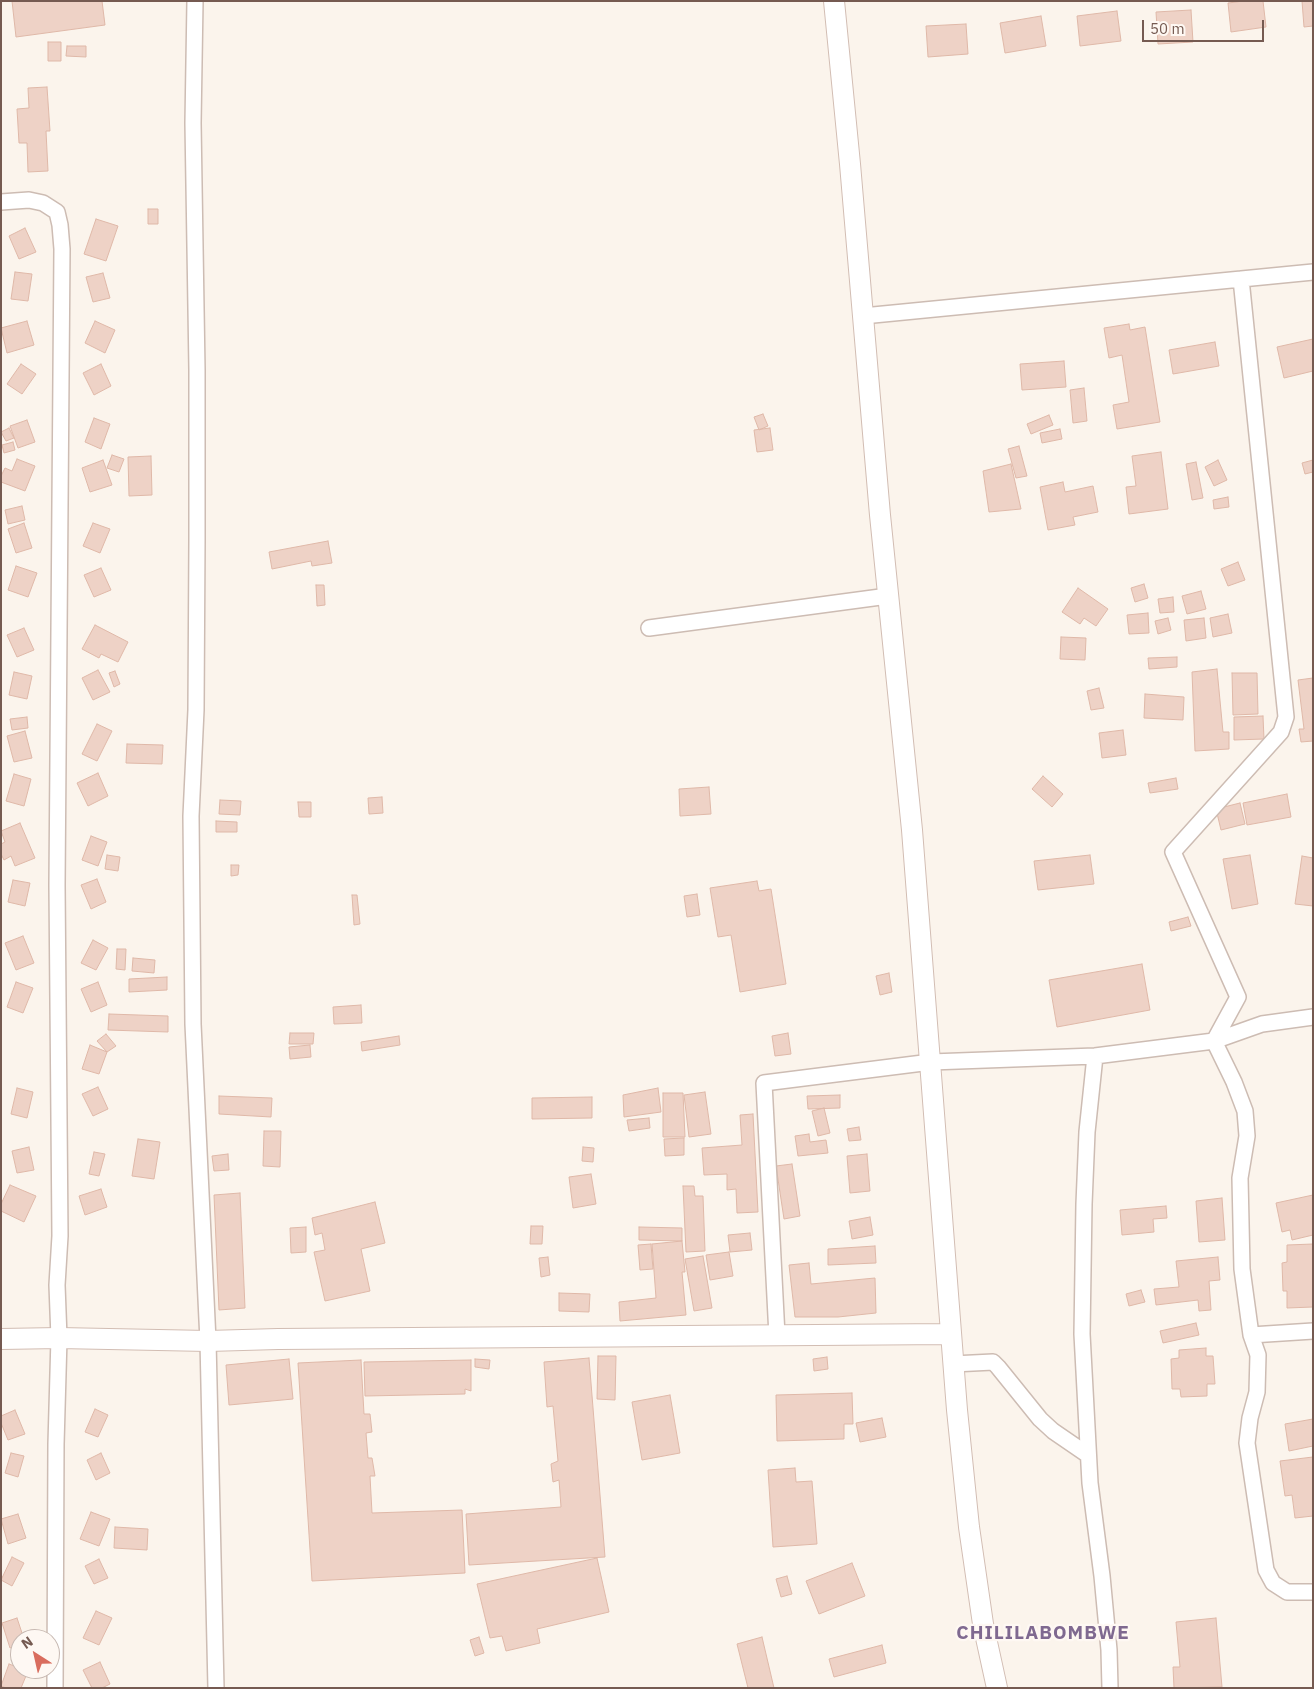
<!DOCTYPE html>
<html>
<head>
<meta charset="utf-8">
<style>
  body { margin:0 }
  #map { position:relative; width:1314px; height:1689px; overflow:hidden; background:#fbf4ec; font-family:"IBM Plex Sans",sans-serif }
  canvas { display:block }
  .frame { position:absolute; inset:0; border:2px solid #755a51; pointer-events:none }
  .north { position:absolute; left:10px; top:1629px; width:50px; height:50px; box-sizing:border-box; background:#fef8f3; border:1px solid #c7b9b2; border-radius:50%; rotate:325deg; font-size:14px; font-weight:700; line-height:20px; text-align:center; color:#755a51 }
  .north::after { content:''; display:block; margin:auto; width:18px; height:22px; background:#d96d5e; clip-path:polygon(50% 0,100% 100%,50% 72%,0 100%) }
  .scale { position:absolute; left:1142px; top:20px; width:122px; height:22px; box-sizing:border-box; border:2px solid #755a51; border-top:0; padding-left:6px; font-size:15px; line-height:18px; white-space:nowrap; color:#755a51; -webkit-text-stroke:4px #fef8f3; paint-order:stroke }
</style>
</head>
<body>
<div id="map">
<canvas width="1314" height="1689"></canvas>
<div class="frame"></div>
<div class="north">N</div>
<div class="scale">50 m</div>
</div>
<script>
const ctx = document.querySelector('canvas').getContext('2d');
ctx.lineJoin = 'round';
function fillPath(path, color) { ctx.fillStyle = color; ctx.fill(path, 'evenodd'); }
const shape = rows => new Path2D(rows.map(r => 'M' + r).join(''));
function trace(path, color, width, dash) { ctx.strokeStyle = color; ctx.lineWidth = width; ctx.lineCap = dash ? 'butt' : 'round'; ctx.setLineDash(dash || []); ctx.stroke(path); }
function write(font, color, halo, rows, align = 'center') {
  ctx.font = font + ' "IBM Plex Sans",sans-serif'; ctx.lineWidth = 4.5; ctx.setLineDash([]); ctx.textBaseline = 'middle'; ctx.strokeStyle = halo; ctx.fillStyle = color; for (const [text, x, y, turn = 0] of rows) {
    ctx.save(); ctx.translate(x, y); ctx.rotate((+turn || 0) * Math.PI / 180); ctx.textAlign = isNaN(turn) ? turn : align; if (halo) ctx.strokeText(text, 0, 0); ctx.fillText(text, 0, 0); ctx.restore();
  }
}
const building = shape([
  [12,1,102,1,105,25,16,37,12,1],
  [1244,1,1263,1,1266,27,1231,32,1228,3,1244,1],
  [1302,1,1313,1,1313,26,1304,27,1302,1],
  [1191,10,1193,42,1158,44,1156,12,1191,10],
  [1117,11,1121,41,1080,46,1077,16,1117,11],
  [1041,16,1046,46,1005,53,1000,23,1041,16],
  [966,24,968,54,928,57,926,26,966,24],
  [48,42,61,42,61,61,48,61,48,42],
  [67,46,86,46,86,57,66,56,67,46],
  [47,87,50,131,46,131,48,171,28,172,27,143,19,143,17,109,29,108,28,88,47,87],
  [148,209,158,209,158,224,148,224,148,209],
  [96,219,118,226,106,261,84,254,96,219],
  [25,228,36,252,19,259,9,236,25,228],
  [15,272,32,274,28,301,11,299,15,272],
  [103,273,110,298,93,302,86,277,103,273],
  [27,321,34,345,7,353,1,328,27,321],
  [95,321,115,330,105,353,85,343,95,321],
  [1129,324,1130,330,1145,327,1160,422,1117,429,1113,405,1129,402,1122,355,1109,358,1104,328,1129,324],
  [1313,339,1313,371,1284,378,1277,347,1313,339],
  [1215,342,1219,366,1173,374,1169,350,1215,342],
  [1064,361,1066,387,1022,390,1020,364,1064,361],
  [21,364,36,374,22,394,7,384,21,364],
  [101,364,111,386,94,395,83,373,101,364],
  [1084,388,1087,421,1073,423,1070,390,1084,388],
  [763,414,768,426,759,430,754,417,763,414],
  [1049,415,1053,425,1031,434,1027,424,1049,415],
  [94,418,110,424,101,449,85,442,94,418],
  [27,420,35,442,18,448,10,426,27,420],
  [9,428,14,438,6,441,1,432,9,428],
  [770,428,773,450,757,452,754,430,770,428],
  [1060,429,1062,439,1042,443,1040,433,1060,429],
  [13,442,15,450,4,453,2,445,13,442],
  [1019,446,1027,476,1016,478,1008,449,1019,446],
  [1161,452,1168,509,1129,514,1126,487,1136,486,1132,456,1161,452],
  [112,455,124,459,119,472,107,468,112,455],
  [151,456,152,495,129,496,128,457,151,456],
  [17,459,35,466,25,491,1,482,1,476,5,468,12,471,17,459],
  [103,460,112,485,90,492,82,468,103,460],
  [1218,460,1227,480,1214,486,1205,467,1218,460],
  [1313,460,1313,472,1305,474,1302,463,1313,460],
  [1196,462,1203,498,1192,500,1186,464,1196,462],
  [1011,464,1021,509,989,512,983,471,1011,464],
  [1063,482,1065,492,1093,486,1098,512,1073,517,1075,525,1048,530,1040,487,1063,482],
  [1228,497,1229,507,1214,509,1213,500,1228,497],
  [22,506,25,520,8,524,5,510,22,506],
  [24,523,32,548,16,553,8,529,24,523],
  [93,523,110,529,100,553,83,546,93,523],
  [328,541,332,563,312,566,311,561,272,569,269,552,328,541],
  [1238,562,1245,580,1228,586,1221,569,1238,562],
  [16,566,37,573,28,597,8,590,16,566],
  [101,568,111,590,94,597,84,575,101,568],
  [1144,584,1148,598,1135,602,1131,588,1144,584],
  [316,585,324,585,325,605,317,606,316,585],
  [1078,588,1108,609,1096,626,1084,618,1080,624,1062,612,1078,588],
  [1201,591,1206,609,1187,614,1182,596,1201,591],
  [1173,597,1174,612,1160,613,1158,599,1173,597],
  [1148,613,1149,633,1129,634,1127,615,1148,613],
  [1228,614,1232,633,1213,637,1210,618,1228,614],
  [1168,618,1171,630,1158,634,1155,621,1168,618],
  [1204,618,1206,638,1186,641,1184,620,1204,618],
  [95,625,128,642,118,662,101,654,99,658,82,649,95,625],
  [24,628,34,650,17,657,7,635,24,628],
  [1061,637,1086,638,1085,660,1060,659,1061,637],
  [1177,657,1177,667,1149,669,1148,658,1177,657],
  [1217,669,1223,732,1229,732,1229,749,1195,751,1192,672,1217,669],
  [98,670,110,692,93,700,82,678,98,670],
  [115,671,120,684,114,687,109,673,115,671],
  [14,672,32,676,27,699,9,695,14,672],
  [1232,673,1257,673,1258,714,1233,715,1232,673],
  [1313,678,1313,741,1301,742,1299,729,1304,729,1298,680,1313,678],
  [1099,688,1104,708,1091,710,1087,691,1099,688],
  [1145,694,1184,697,1183,720,1144,718,1145,694],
  [1263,716,1264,739,1234,740,1234,717,1263,716],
  [27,717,28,728,12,730,10,719,27,717],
  [97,724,112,731,97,761,82,754,97,724],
  [1123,730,1126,755,1102,758,1099,733,1123,730],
  [25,731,32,758,14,762,7,736,25,731],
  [127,744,163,745,162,764,126,763,127,744],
  [98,773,108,796,88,806,77,783,98,773],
  [14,774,31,779,24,806,6,801,14,774],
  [1043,776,1063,794,1052,807,1032,789,1043,776],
  [1176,778,1178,789,1150,793,1148,783,1176,778],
  [709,787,711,814,680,816,679,789,709,787],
  [1287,794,1291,817,1247,825,1243,803,1287,794],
  [382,797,383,813,369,814,368,798,382,797],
  [220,800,241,801,240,815,219,814,220,800],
  [298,802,311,802,311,817,299,817,298,802],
  [1240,803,1245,824,1221,830,1216,809,1240,803],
  [216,821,237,822,237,832,216,832,216,821],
  [20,823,35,858,15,866,11,856,4,860,1,854,1,844,5,842,1,831,20,823],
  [91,836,107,842,98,866,82,860,91,836],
  [107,855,120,857,118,871,105,869,107,855],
  [1090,855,1094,884,1038,890,1034,861,1090,855],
  [1250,855,1258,904,1232,909,1223,859,1250,855],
  [1302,856,1313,858,1313,906,1295,904,1302,856],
  [231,865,239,865,238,875,231,876,231,865],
  [97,879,106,902,91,909,81,885,97,879],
  [13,880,30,883,25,906,8,902,13,880],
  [757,881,759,891,771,889,786,984,740,992,731,935,718,937,710,888,757,881],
  [697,894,700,915,687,917,684,896,697,894],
  [352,895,357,895,360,924,354,925,352,895],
  [1188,917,1191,926,1171,931,1169,922,1188,917],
  [23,936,34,963,16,970,5,943,23,936],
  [93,940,108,948,96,970,81,963,93,940],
  [117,949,126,949,125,970,116,969,117,949],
  [133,958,155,960,154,973,132,971,133,958],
  [1142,964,1150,1010,1057,1027,1049,980,1142,964],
  [889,973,892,992,880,995,876,976,889,973],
  [167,977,167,990,129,992,129,979,167,977],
  [16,982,33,988,23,1013,7,1007,16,982],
  [98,982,107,1005,91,1012,81,989,98,982],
  [361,1005,362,1023,334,1024,333,1007,361,1005],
  [109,1014,168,1016,168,1032,108,1030,109,1014],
  [290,1033,314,1033,313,1044,289,1044,290,1033],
  [788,1033,791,1054,775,1056,772,1036,788,1033],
  [106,1034,116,1046,107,1052,97,1041,106,1034],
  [399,1036,400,1045,362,1051,361,1042,399,1036],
  [90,1045,107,1052,99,1074,82,1069,90,1045],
  [310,1045,311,1057,290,1059,289,1047,310,1045],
  [98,1087,108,1109,93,1116,82,1094,98,1087],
  [17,1088,33,1092,27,1118,11,1114,17,1088],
  [658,1088,661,1112,624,1117,623,1095,658,1088],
  [705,1092,711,1134,689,1137,684,1095,705,1092],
  [663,1093,683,1093,685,1137,663,1137,663,1093],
  [840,1095,840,1108,808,1109,807,1096,840,1095],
  [219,1096,272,1098,271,1117,219,1114,219,1096],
  [592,1097,592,1118,532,1119,532,1098,592,1097],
  [824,1108,830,1133,818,1136,812,1111,824,1108],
  [753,1114,758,1212,737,1213,736,1189,727,1190,727,1174,704,1175,702,1148,742,1145,740,1115,753,1114],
  [649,1118,650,1128,629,1131,627,1120,649,1118],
  [859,1127,861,1140,849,1141,847,1129,859,1127],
  [264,1131,281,1131,280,1167,263,1166,264,1131],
  [809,1134,810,1142,826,1140,828,1153,798,1156,795,1136,809,1134],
  [684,1138,684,1155,665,1156,664,1139,684,1138],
  [138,1139,160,1142,154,1179,132,1176,138,1139],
  [29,1147,34,1170,17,1173,12,1151,29,1147],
  [583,1147,594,1148,593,1162,582,1161,583,1147],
  [94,1152,105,1154,99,1176,89,1174,94,1152],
  [228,1154,229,1170,214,1171,212,1156,228,1154],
  [867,1154,870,1191,850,1193,847,1156,867,1154],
  [792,1164,800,1216,784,1219,776,1166,792,1164],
  [591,1174,596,1204,573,1208,569,1177,591,1174],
  [10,1185,36,1196,24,1222,1,1211,1,1204,10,1185],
  [683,1186,694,1186,695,1196,703,1196,705,1251,686,1252,683,1186],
  [101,1189,107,1207,85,1215,79,1196,101,1189],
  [240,1193,245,1308,219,1310,214,1195,240,1193],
  [1313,1195,1313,1235,1292,1240,1290,1230,1282,1232,1276,1203,1313,1195],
  [1222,1198,1225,1240,1199,1242,1196,1201,1222,1198],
  [375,1202,385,1243,361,1249,370,1291,325,1301,314,1252,325,1250,322,1233,315,1235,312,1218,375,1202],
  [1166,1206,1167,1218,1153,1219,1154,1232,1122,1235,1120,1210,1166,1206],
  [870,1217,873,1235,852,1239,849,1221,870,1217],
  [531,1226,543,1226,542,1244,530,1244,531,1226],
  [306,1227,306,1252,291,1253,290,1228,306,1227],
  [639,1227,682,1228,682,1241,639,1240,639,1227],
  [750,1233,752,1250,730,1252,728,1235,750,1233],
  [682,1241,685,1272,682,1272,686,1315,620,1321,619,1302,656,1298,652,1244,682,1241],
  [651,1244,653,1269,640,1270,638,1245,651,1244],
  [1313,1244,1313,1307,1287,1308,1287,1291,1283,1291,1282,1263,1287,1262,1287,1245,1313,1244],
  [875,1246,876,1263,828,1265,828,1249,875,1246],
  [729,1252,733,1276,710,1280,706,1255,729,1252],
  [703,1256,712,1308,694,1311,685,1259,703,1256],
  [548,1257,550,1275,541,1277,539,1258,548,1257],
  [1218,1257,1220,1280,1209,1281,1211,1310,1199,1311,1198,1300,1156,1305,1154,1289,1179,1287,1176,1261,1218,1257],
  [809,1263,811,1284,875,1278,876,1313,838,1317,795,1317,789,1265,809,1263],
  [1141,1290,1145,1302,1129,1306,1126,1294,1141,1290],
  [559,1293,590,1294,589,1312,559,1311,559,1293],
  [1196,1323,1199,1335,1163,1343,1160,1331,1196,1323],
  [1206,1348,1206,1356,1213,1356,1215,1384,1207,1384,1207,1396,1181,1397,1180,1389,1172,1389,1171,1359,1179,1358,1179,1350,1206,1348],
  [598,1356,616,1356,615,1400,597,1399,598,1356],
  [827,1357,828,1369,814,1371,813,1359,827,1357],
  [589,1358,605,1557,469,1565,466,1514,561,1507,559,1480,553,1482,551,1464,558,1461,553,1406,547,1407,544,1362,589,1358],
  [289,1359,293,1399,229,1405,226,1365,289,1359],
  [475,1359,490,1360,489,1369,475,1367,475,1359],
  [361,1360,364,1414,370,1414,372,1432,366,1433,368,1458,372,1458,375,1476,370,1476,372,1513,462,1510,465,1573,312,1581,298,1363,361,1360],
  [471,1360,471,1391,465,1389,465,1394,365,1396,364,1362,471,1360],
  [852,1393,853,1424,844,1424,844,1439,777,1441,776,1395,852,1393],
  [670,1395,680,1453,642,1460,632,1402,670,1395],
  [95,1409,108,1415,98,1437,85,1432,95,1409],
  [15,1410,25,1434,8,1440,1,1423,1,1416,15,1410],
  [882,1418,886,1437,860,1442,856,1423,882,1418],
  [1313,1419,1313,1446,1289,1451,1285,1424,1313,1419],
  [11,1453,24,1456,18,1477,5,1473,11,1453],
  [101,1453,110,1473,96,1480,87,1460,101,1453],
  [1313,1457,1313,1516,1295,1518,1292,1495,1285,1496,1280,1461,1313,1457],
  [795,1468,796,1482,812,1481,817,1544,773,1547,768,1470,795,1468],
  [91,1512,110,1519,99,1546,80,1539,91,1512],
  [18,1514,26,1538,8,1544,1,1519,18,1514],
  [115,1527,148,1529,147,1550,114,1548,115,1527],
  [12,1557,24,1563,12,1586,1,1580,12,1557],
  [597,1558,609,1612,537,1629,540,1643,506,1651,502,1636,490,1638,477,1584,597,1558],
  [99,1559,108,1578,94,1584,85,1566,99,1559],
  [852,1563,865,1596,819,1614,806,1581,852,1563],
  [787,1576,792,1594,781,1597,776,1579,787,1576],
  [96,1611,112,1618,99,1645,83,1638,96,1611],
  [17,1618,24,1639,20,1639,20,1645,10,1648,2,1623,17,1618],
  [1216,1618,1222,1687,1174,1688,1173,1667,1180,1667,1176,1622,1216,1618],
  [479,1637,484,1653,475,1656,470,1640,479,1637],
  [762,1637,774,1688,748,1688,737,1644,762,1637],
  [882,1645,886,1663,834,1677,829,1659,882,1645],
  [100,1662,110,1684,102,1688,92,1688,83,1670,100,1662],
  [9,1664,28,1671,21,1688,6,1688,1,1686,9,1664]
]);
const street = shape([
  [195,1,193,123,197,370,197,540,196,710,191,816,193,1024,208,1341,216,1688],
  [1,202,29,200,43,203,57,212,60,225,62,249,57,885,60,1236,57,1285,59,1338,56,1444,55,1688],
  [863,316,1313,272],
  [649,628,888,596],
  [1214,1041,1238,997,1173,852,1281,732,1286,717,1241,279],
  [1214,1041,1234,1082,1245,1111,1247,1136,1240,1178,1242,1269,1251,1335,1258,1355,1257,1392,1250,1418,1247,1443,1266,1570,1273,1583,1287,1592,1313,1592],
  [1095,1056,1087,1132,1084,1204,1082,1334,1090,1483,1102,1576,1109,1650,1110,1688],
  [1251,1335,1313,1331],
  [777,1336,764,1083,931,1062,1095,1056,1214,1041,1262,1024,1313,1017],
  [953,1364,993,1362,998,1367,1040,1419,1053,1431,1088,1455]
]);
const secondary = shape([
  [834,1,850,164,880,515,912,830,957,1410,969,1527,983,1624,997,1688],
  [1,1339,59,1338,208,1341,278,1339,950,1334]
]);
const districtNames = [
  ["CHILILABOMBWE",1043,1634]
];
fillPath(building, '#eed2c6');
trace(building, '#dfb8a8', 1);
trace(street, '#cdbcb3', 18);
trace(secondary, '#d2bdb3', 22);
trace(street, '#fff', 15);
trace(secondary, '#fff', 20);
ctx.letterSpacing = '1px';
write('bold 19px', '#7f6990', '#fef8f3', districtNames);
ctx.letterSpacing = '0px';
</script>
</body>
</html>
